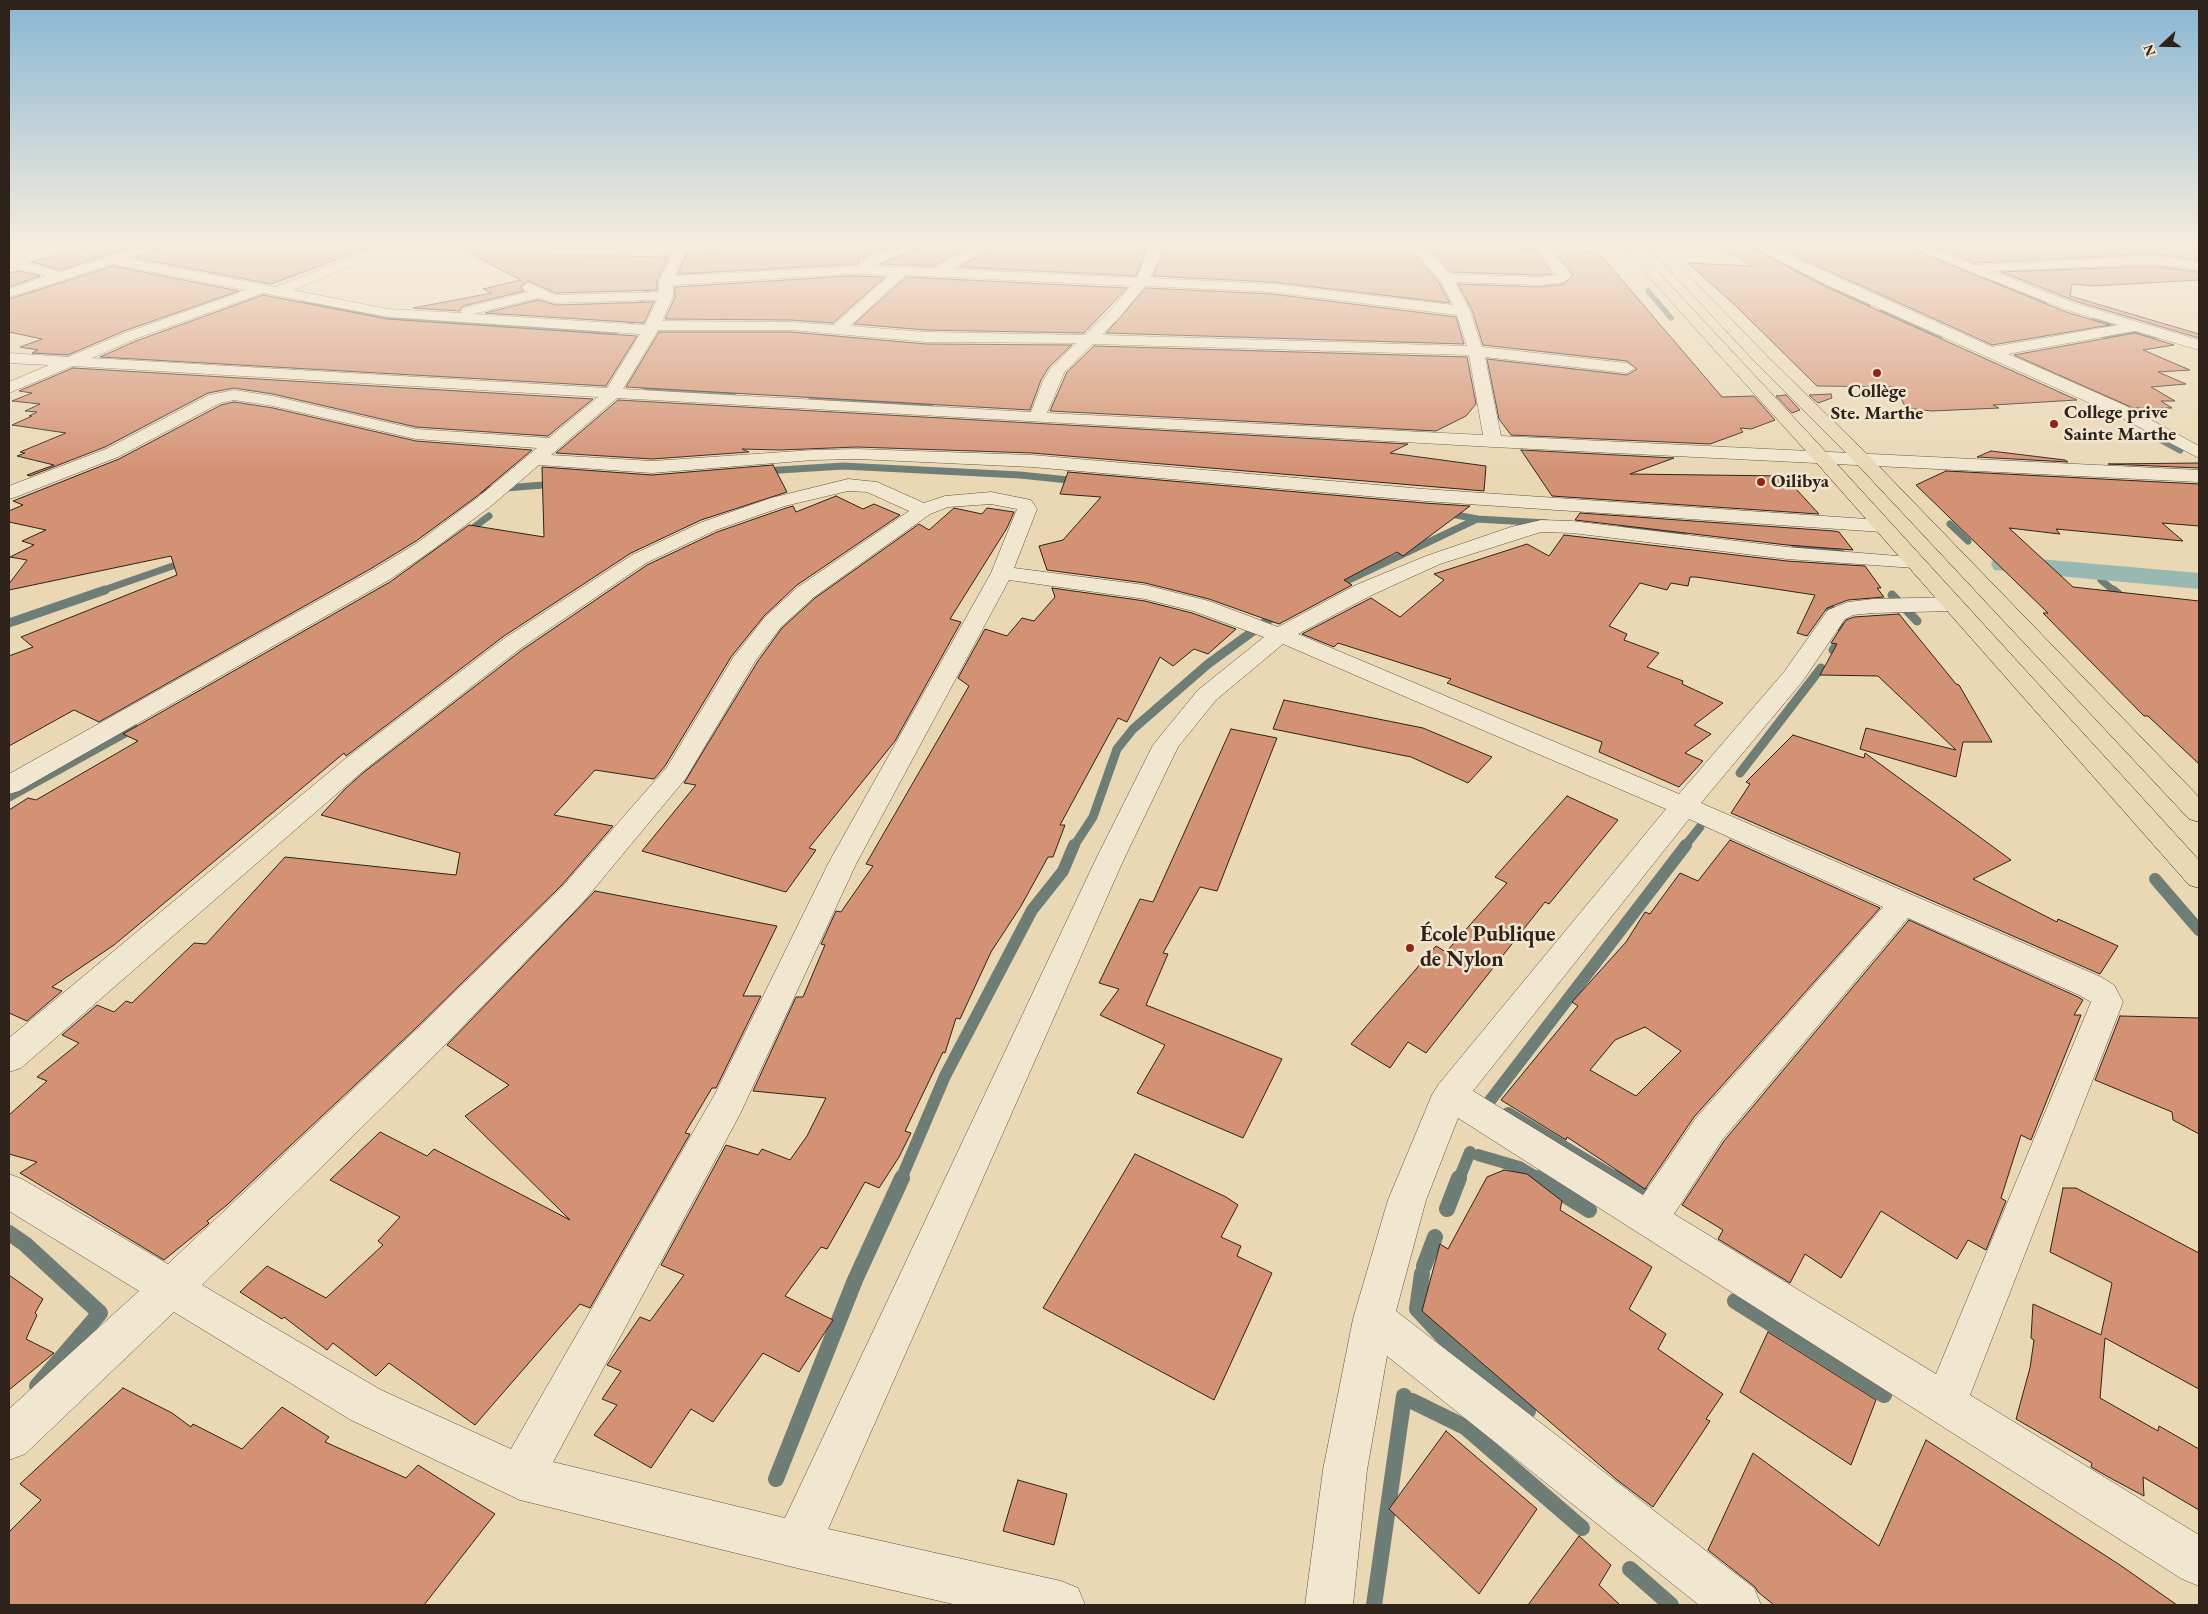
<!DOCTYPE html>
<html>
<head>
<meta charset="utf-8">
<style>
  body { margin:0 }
  #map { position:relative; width:2208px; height:1614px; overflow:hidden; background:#ead8b5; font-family:"EB Garamond",serif }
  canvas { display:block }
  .frame { position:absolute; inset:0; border:10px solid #2f221a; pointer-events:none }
  .north { position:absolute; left:2138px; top:20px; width:50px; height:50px; -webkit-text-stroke:4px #f1e6cf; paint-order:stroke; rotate:249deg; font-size:14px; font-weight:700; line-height:20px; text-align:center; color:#2f221a }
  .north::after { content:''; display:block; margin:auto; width:18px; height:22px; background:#2f221a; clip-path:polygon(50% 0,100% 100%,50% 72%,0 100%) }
</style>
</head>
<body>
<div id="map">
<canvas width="2208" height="1614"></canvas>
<div class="frame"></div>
<div class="north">N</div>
</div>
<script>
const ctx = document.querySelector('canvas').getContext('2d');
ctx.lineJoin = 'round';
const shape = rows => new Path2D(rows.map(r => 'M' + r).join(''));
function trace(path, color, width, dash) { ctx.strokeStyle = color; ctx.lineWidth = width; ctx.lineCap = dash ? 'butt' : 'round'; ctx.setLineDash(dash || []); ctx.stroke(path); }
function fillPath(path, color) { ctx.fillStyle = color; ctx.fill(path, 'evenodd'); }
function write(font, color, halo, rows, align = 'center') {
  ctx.font = font + ' "EB Garamond",serif'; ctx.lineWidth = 5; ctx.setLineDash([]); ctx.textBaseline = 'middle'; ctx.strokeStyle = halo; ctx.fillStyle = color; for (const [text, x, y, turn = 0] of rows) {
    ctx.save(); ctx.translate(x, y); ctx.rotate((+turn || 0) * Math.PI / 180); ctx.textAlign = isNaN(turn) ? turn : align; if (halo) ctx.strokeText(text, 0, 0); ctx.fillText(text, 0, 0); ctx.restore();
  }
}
const streamFar4 = shape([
  [1749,247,1868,305],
  [1989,281,2045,302],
  [1648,291,1671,318],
  [303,300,384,318,615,333],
  [1882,311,1892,315],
  [1896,317,1941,336],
  [2095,318,2112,326,2110,329,2102,331],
  [631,324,669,245],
  [2105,337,2136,333,2157,336],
  [636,383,650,389,734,393]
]);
const streamFar3 = shape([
  [812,398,930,404],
  [2147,432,2180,450],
  [764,471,843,466,1020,475,1078,481],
  [470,491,555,484],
  [1446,513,1477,519,1546,523],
  [1950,524,1968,541],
  [1625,528,1683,532],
  [469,531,489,516],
  [1794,544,1841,553],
  [2101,580,2114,591],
  [1334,587,1477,519],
  [101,591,187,561]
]);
const streamFar2 = shape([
  [2113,590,2124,599],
  [1892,595,1917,621],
  [1823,596,1845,634,1833,650],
  [9,623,105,590],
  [1740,773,1821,668],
  [9,797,134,728],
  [1074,846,1093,817,1117,749,1133,729,1208,664,1278,613],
  [1685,846,1700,827]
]);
const streamFar1 = shape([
  [2155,879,2199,930],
  [1489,1102,1686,845],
  [1508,1113,1618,1179],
  [1478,1155,1519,1167,1539,1179],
  [901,1179,945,1076,1032,910,1063,871,1074,845],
  [1459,1179,1470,1152]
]);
const stream = shape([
  [1537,1178,1589,1210],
  [1616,1178,1654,1201],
  [1447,1209,1459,1178],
  [9,1233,25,1244,100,1313,37,1386],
  [1424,1266,1435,1237],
  [1422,1274,1417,1309,1461,1356,1528,1411],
  [1735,1301,1884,1395],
  [1412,1401,1465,1427,1582,1528],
  [776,1479,855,1280,902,1178],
  [1630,1569,1671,1605],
  [1374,1605,1404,1396]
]);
const canal = shape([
  [2004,556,2199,573,2199,589,1994,570,1991,564,1994,558,2004,556]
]);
const building = shape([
  [94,245,137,245,61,270,31,262,94,245],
  [166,245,371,245,371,247,271,284,135,258,166,245],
  [453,245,547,245,545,251,548,255,669,257,657,280,657,290,556,293,528,281,520,287,524,291,463,306,459,311,413,308,492,293,483,289,521,280,453,245],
  [728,245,898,245,859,259,858,264,678,274,687,253,720,251,728,245],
  [926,245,973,245,933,266,880,264,926,245],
  [997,245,1145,245,1144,256,1136,276,959,267,997,245],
  [1161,245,1406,245,1438,281,1450,303,1272,282,1153,276,1162,257,1161,245],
  [1425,245,1486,245,1534,249,1553,274,1539,275,1451,272,1425,245],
  [1714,245,1747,245,1824,286,2077,400,1993,405,1999,408,1932,411,1906,408,1895,387,1817,386,1735,305,1688,263,1753,266,1714,245],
  [1771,245,1902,245,2066,312,2110,325,1992,345,1771,245],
  [1929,245,2199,245,2199,260,2160,255,2133,255,1975,263,1929,245],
  [1553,250,1598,252,1722,397,1754,396,1775,420,1751,429,1740,428,1743,432,1710,444,1511,435,1499,419,1487,359,1627,375,1637,369,1627,361,1483,345,1472,310,1458,284,1539,287,1564,284,1573,275,1553,250],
  [113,266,239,291,124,331,68,355,32,353,38,350,20,347,42,339,9,332,9,299,113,266],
  [2133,267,2160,267,2199,272,2199,280,2094,286,2072,284,2070,296,2199,334,2199,338,2078,302,2001,272,2133,267],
  [19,271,40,276,9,287,9,273,19,271],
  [849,276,885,277,833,323,791,320,665,319,675,297,675,287,849,276],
  [906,277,1127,288,1084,333,926,330,854,324,906,277],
  [1146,288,1272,294,1456,317,1464,344,1106,333,1146,288],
  [263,295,387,319,637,336,606,386,100,357,136,341,263,295],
  [538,300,556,305,654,302,644,323,485,313,538,300],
  [659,332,791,332,926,344,1072,345,1049,367,1041,380,1030,410,626,387,659,332],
  [2135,333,2174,345,2143,350,2190,370,2158,372,2186,384,2151,387,2175,401,2161,401,2172,408,2133,408,2014,355,2135,333],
  [1094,346,1467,357,1476,404,1466,416,1436,431,1050,411,1067,372,1094,346],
  [73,368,593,399,548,436,416,427,273,394,234,388,208,393,105,447,30,476,27,475,54,465,17,456,25,453,20,452,66,433,12,425,32,416,29,416,37,412,25,411,40,404,12,401,32,393,19,391,73,368],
  [1831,394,1832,398,1818,403,1809,395,1831,394],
  [1786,395,1800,410,1792,413,1776,396,1786,395],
  [618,400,1408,444,1390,453,1486,466,1484,491,1032,453,857,447,779,450,742,449,749,452,652,459,556,453,618,400],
  [234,402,273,408,416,441,532,450,476,497,416,541,372,568,99,722,74,710,9,746,9,656,33,647,21,637,177,575,171,556,9,590,9,584,27,560,10,557,34,545,22,541,46,530,9,522,9,511,23,505,13,501,119,459,221,405,234,402],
  [1521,450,1674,458,1630,474,1784,476,1819,514,1552,496,1521,450],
  [1991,451,2065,460,2068,462,1977,457,1991,451],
  [2199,463,2199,468,2108,464,2199,463],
  [773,465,787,492,701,520,631,553,504,636,346,756,344,753,114,945,52,987,62,991,27,1021,9,1013,9,810,28,798,36,800,138,741,123,734,390,582,469,525,544,537,542,467,652,475,773,465],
  [1946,471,2199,484,2199,526,2162,523,2183,541,2056,529,2060,534,2009,528,2073,587,2199,601,2199,764,2148,716,2144,716,2043,613,2048,613,1916,485,1946,471],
  [1068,472,1424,503,1470,506,1403,556,1397,552,1344,580,1352,585,1279,624,1209,599,1145,583,1047,570,1039,546,1063,540,1101,497,1060,494,1068,472],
  [836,496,863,509,874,504,900,515,797,585,764,616,731,657,665,766,654,779,595,770,554,815,613,826,561,886,416,1028,227,1205,207,1221,209,1223,207,1225,164,1260,20,1173,37,1162,9,1154,9,1115,47,1081,37,1077,79,1043,62,1035,97,1005,114,1012,126,1001,132,1003,194,943,206,944,285,857,456,875,460,853,321,815,344,790,364,772,522,650,647,565,717,532,786,508,793,506,796,512,836,496],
  [954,508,982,514,987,508,1014,512,1007,528,950,619,961,622,895,741,809,848,816,850,786,892,642,851,696,785,684,783,758,661,782,628,815,598,919,524,929,530,954,508],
  [1580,513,1834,531,1839,532,1853,550,1787,545,1575,520,1580,513],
  [1564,535,1787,561,1865,566,1881,588,1877,588,1884,597,1848,600,1827,608,1807,636,1797,633,1815,595,1696,577,1690,577,1688,586,1671,583,1667,590,1640,583,1609,626,1627,634,1624,640,1659,653,1647,667,1683,681,1682,684,1723,703,1694,725,1711,734,1685,753,1703,761,1679,787,1599,752,1602,742,1447,683,1451,679,1338,643,1334,647,1302,634,1371,598,1400,617,1444,580,1434,574,1527,544,1549,556,1564,535],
  [1052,588,1145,601,1192,613,1236,629,1208,654,1194,649,1173,666,1160,657,1127,722,1118,718,1060,825,1065,825,1053,857,1048,857,1021,906,991,952,960,1019,956,1018,945,1053,943,1052,905,1131,911,1133,899,1157,879,1188,865,1182,827,1249,821,1247,785,1296,833,1320,799,1372,763,1353,713,1422,691,1409,651,1468,594,1435,617,1405,602,1399,621,1371,607,1365,640,1317,650,1321,684,1275,661,1265,726,1145,758,1155,762,1149,790,1160,807,1136,826,1098,753,1091,796,997,803,997,825,945,821,944,836,911,841,912,873,866,866,864,969,686,958,678,985,629,1007,636,1022,618,1034,621,1055,597,1052,588],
  [1899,614,1956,684,1959,685,1992,742,1963,742,1956,777,1860,749,1866,728,1956,750,1878,676,1820,675,1837,644,1831,643,1846,620,1854,617,1899,614],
  [1284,700,1423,728,1492,757,1468,783,1411,757,1273,729,1284,700],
  [1231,729,1277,738,1217,891,1200,887,1163,953,1168,954,1146,1005,1282,1059,1243,1138,1137,1093,1165,1045,1100,1015,1119,989,1099,983,1140,899,1153,902,1231,729],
  [1793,735,1864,758,1865,753,2011,860,1973,879,2057,922,2058,919,2118,946,2100,974,1731,813,1750,784,1746,782,1793,735],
  [1567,796,1618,820,1549,904,1545,902,1426,1053,1408,1042,1390,1068,1351,1044,1436,946,1446,952,1507,883,1495,877,1567,796],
  [1730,840,1880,908,1694,1117,1645,1189,1567,1137,1566,1140,1501,1100,1578,1006,1572,1002,1626,942,1645,912,1650,914,1680,873,1698,881,1730,840],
  [1645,1027,1681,1051,1636,1096,1590,1070,1615,1040,1645,1027],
  [595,891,777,926,743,996,761,996,716,1088,712,1088,685,1133,690,1134,590,1308,580,1304,475,1425,389,1363,376,1376,333,1343,327,1350,284,1317,282,1319,240,1292,267,1266,326,1298,383,1245,378,1241,400,1217,330,1180,380,1132,427,1156,434,1149,570,1220,465,1116,509,1085,447,1045,595,891],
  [1909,920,2078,997,2083,1000,2074,1015,2081,1015,2031,1140,2021,1135,2001,1198,2006,1201,1986,1250,1968,1240,1957,1259,1881,1211,1841,1278,1805,1254,1790,1283,1718,1239,1723,1230,1682,1205,1724,1141,1909,920],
  [2120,1016,2199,1018,2199,1134,2173,1120,2172,1112,2095,1080,2120,1016],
  [1135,1154,1226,1197,1238,1205,1221,1237,1241,1246,1237,1256,1272,1273,1214,1400,1043,1308,1135,1154],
  [1504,1170,1527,1174,1562,1201,1560,1210,1652,1267,1629,1309,1666,1334,1658,1349,1723,1394,1706,1419,1710,1421,1653,1507,1617,1480,1422,1311,1440,1244,1448,1249,1487,1177,1504,1170],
  [2063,1188,2076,1188,2199,1253,2199,1389,2105,1338,2100,1398,2158,1431,2159,1426,2199,1449,2199,1510,2143,1477,2144,1496,2112,1479,2091,1467,2092,1463,2016,1419,2030,1368,2034,1340,2031,1338,2033,1304,2101,1335,2112,1283,2050,1252,2063,1188],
  [9,1275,43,1299,35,1313,37,1315,26,1339,54,1353,9,1390,9,1275],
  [1768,1332,1876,1400,1851,1465,1740,1392,1768,1332],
  [123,1388,172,1413,191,1427,193,1424,242,1449,282,1407,329,1437,325,1442,406,1478,418,1465,495,1514,424,1605,9,1605,9,1532,41,1500,20,1484,123,1388],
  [1446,1431,1537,1509,1479,1594,1389,1509,1446,1431],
  [1926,1440,2120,1565,2177,1605,1774,1605,1758,1592,1755,1587,1708,1550,1753,1453,1879,1546,1926,1440],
  [1018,1480,1067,1494,1054,1545,1003,1531,1018,1480],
  [1579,1536,1611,1565,1599,1585,1620,1605,1528,1605,1579,1536]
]);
const minor = shape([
  [144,245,164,245,128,259,276,287,382,245,400,245,293,290,387,309,462,313,461,311,463,308,528,292,522,287,529,283,556,295,659,292,659,281,672,255,548,253,547,250,548,247,553,246,726,245,720,249,686,251,675,276,860,266,860,261,905,245,924,245,871,266,933,268,978,245,995,245,952,269,1137,278,1146,256,1147,245,1159,245,1160,256,1150,278,1272,284,1453,305,1440,280,1408,245,1422,245,1450,274,1539,277,1557,275,1533,245,1546,245,1569,271,1571,276,1564,282,1539,285,1455,282,1470,311,1482,347,1627,363,1635,368,1627,373,1485,357,1501,436,2199,470,2199,482,1493,447,617,398,551,455,652,461,813,450,857,449,1032,455,1424,489,1882,520,1889,522,1892,526,1889,530,1882,532,1424,501,1032,467,857,459,813,460,652,473,539,465,491,506,431,551,389,580,19,791,9,794,9,774,373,570,417,543,477,498,537,448,416,439,273,406,234,400,220,403,118,457,16,497,9,499,9,486,106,449,209,395,234,390,273,396,416,429,549,438,598,397,73,366,9,393,9,382,49,365,9,363,9,353,68,357,125,333,246,290,113,264,9,297,9,289,46,276,9,266,9,258,61,272,144,245],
  [849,274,890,275,834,325,791,322,662,321,673,296,673,285,849,274],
  [905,275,1131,286,1109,312,1085,335,926,332,850,326,905,275],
  [1145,286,1272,292,1457,315,1467,346,1102,335,1119,318,1145,286],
  [263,293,387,317,640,334,607,388,92,358,135,339,263,293],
  [538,298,556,303,657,300,645,325,473,314,538,298],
  [658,330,791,330,926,342,1076,343,1051,368,1043,381,1031,412,623,389,658,330],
  [1093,344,1469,355,1483,435,1047,413,1065,371,1093,344],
  [1749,245,1766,245,1992,347,2118,325,2067,310,1904,245,1923,245,1975,265,2133,257,2160,257,2199,262,2199,270,2160,265,2133,265,1992,271,2077,304,2199,340,2199,350,2135,331,2008,354,2124,405,2199,446,2199,458,2112,413,1825,284,1749,245],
  [848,479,877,482,924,503,945,496,991,492,1031,500,1037,509,1014,568,1145,585,1209,601,1278,627,1356,585,1426,556,1511,527,1541,520,1572,521,1787,547,1922,558,1926,562,1922,566,1915,568,1787,559,1572,533,1541,532,1440,564,1372,595,1298,634,1679,794,1784,672,1828,610,1848,602,1873,599,1952,597,1960,599,1963,604,1960,609,1952,611,1873,613,1853,615,1845,619,1802,682,1701,803,2101,977,2114,985,2123,1002,1970,1395,2199,1535,2199,1586,2182,1579,1458,1118,1426,1200,1396,1311,1754,1588,1761,1605,1699,1605,1387,1356,1367,1470,1353,1605,1305,1605,1323,1470,1353,1319,1388,1200,1432,1095,1438,1085,1666,809,1283,644,1216,700,1178,747,1123,861,828,1529,1061,1581,1078,1588,1085,1605,957,1605,797,1568,520,1500,351,1420,174,1312,25,1454,9,1460,9,1409,139,1291,9,1211,9,1174,22,1179,168,1264,417,1029,562,887,667,767,733,658,765,617,798,587,909,511,867,492,848,491,785,506,716,530,646,563,521,648,363,771,21,1068,9,1072,9,1038,345,759,505,638,632,555,702,522,771,498,848,479],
  [991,504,1017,509,991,573,828,864,715,1094,511,1449,381,1390,202,1285,441,1049,584,901,686,778,756,660,781,627,814,597,930,514,948,507,991,504],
  [1009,580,1145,599,1193,611,1264,637,1198,690,1153,745,1095,861,785,1518,553,1462,740,1114,856,864,1009,580],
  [1689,819,1883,907,1696,1118,1643,1195,1473,1091,1689,819],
  [1908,918,2079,995,2091,1002,1936,1374,1674,1214,1722,1140,1908,918]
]);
const major = shape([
  [1620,245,1633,245,1826,452,2199,860,2199,888,2189,885,1814,460,1620,245],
  [1646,245,1659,245,1769,358,1867,454,2199,797,2199,822,2189,819,1855,462,1757,364,1646,245]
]);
const markers = [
  [1877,373,5,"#8f2418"],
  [2054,424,5,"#8f2418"],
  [1761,482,5,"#8f2418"],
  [1410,948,5,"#8f2418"]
];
const farPoinames = [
  ["Collège",1877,392,"center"],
  ["Ste. Marthe",1877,414,"center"],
  ["College prive",2064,413],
  ["Sainte Marthe",2064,435],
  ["Oilibya",1771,482]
];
const poiNames = [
  ["École Publique",1420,935],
  ["de Nylon",1420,960]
];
trace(streamFar4, '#6e7d75', 5.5);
trace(streamFar3, '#6e7d75', 7);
trace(streamFar2, '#6e7d75', 9);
trace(streamFar1, '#6e7d75', 12);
trace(stream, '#6e7d75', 16);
fillPath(canal, '#98b9b2');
fillPath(building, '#d49275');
trace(building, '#2f221a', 1);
trace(minor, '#5e5041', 1);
trace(major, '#2f221a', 1);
fillPath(minor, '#f1e6cf');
fillPath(major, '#ead8b5');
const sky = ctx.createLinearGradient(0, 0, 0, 471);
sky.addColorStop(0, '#88b6d2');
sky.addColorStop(0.52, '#f6edde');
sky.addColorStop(1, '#f6edde00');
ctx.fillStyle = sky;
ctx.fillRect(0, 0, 2208, 471);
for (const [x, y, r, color] of markers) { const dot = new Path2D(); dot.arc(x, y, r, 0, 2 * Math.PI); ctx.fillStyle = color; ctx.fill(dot); trace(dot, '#f1e6cf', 2); }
write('bold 19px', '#2f221a', '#f1e6cf', farPoinames, 'left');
write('bold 22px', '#2f221a', '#f1e6cf', poiNames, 'left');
</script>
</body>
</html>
